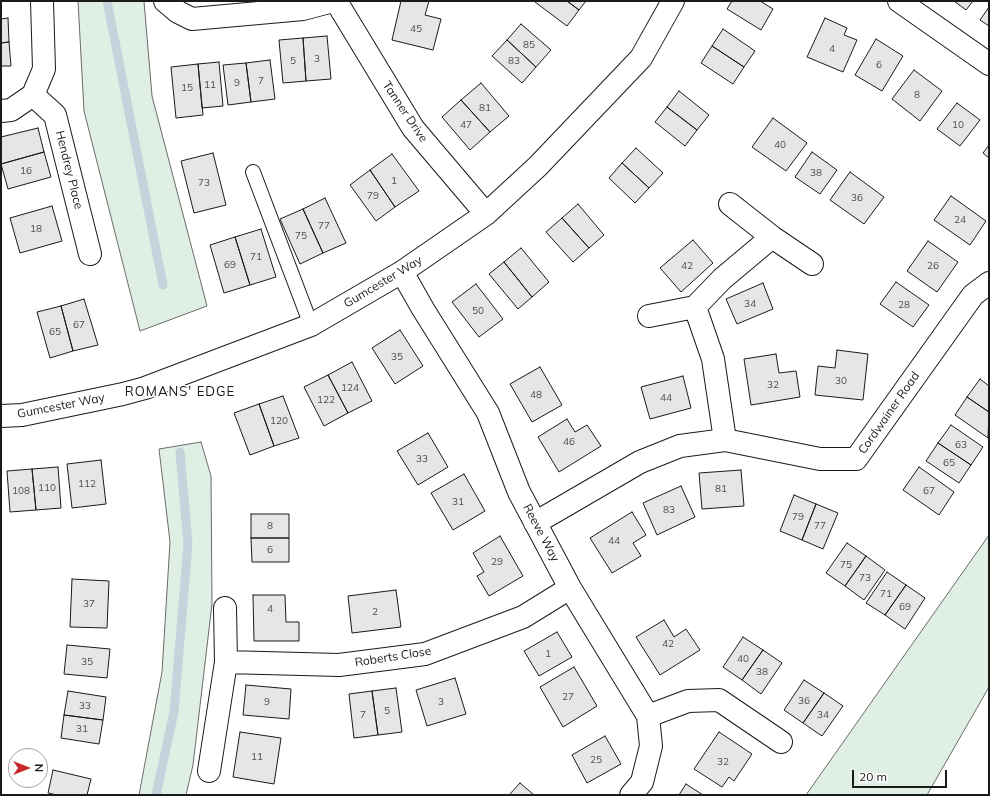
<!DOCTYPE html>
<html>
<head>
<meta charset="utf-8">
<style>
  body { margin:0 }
  #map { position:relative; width:990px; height:796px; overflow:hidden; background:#fff; font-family:Mulish,sans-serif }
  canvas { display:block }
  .frame { position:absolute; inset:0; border:2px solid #1a1a1a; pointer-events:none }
  .north { position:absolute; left:8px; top:748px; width:40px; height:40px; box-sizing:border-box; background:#fff; border:1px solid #a3a3a3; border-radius:50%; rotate:90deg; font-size:11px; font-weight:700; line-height:16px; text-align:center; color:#1a1a1a }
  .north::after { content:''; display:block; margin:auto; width:14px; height:18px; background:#c62828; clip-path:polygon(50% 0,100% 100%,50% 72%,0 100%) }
  .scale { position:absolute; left:852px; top:770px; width:95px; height:18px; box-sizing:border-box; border:2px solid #1a1a1a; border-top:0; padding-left:5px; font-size:12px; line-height:14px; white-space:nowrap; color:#1a1a1a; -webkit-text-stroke:3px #fff; paint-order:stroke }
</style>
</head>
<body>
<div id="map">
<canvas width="990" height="796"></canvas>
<div class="frame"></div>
<div class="north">N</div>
<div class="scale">20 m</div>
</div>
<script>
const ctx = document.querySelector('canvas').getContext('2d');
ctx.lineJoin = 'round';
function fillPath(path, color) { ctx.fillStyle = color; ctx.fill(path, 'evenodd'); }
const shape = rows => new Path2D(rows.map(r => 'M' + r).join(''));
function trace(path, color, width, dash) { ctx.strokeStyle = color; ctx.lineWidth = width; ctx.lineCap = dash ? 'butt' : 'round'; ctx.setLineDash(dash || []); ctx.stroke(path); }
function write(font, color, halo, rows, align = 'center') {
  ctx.font = font + ' Mulish,sans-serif'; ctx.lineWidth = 3; ctx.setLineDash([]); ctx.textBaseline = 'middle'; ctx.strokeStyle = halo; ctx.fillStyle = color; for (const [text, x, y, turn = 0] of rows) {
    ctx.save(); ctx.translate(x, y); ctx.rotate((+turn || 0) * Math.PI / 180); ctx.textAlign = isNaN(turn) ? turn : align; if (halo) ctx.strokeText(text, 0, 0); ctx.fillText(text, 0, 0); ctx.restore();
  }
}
const green = shape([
  [78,1,144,1,152,96,207,306,140,331,84,111,78,1],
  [201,442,211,476,212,604,193,765,186,795,139,795,162,672,170,542,159,449,201,442],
  [989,535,989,687,927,795,806,795,989,535]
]);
const stream = shape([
  [107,1,163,285],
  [156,795,174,712,188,544,180,452]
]);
const building = shape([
  [401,1,429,1,425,15,441,19,433,50,392,40,401,1],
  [536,1,567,1,579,10,567,26,535,2,536,1],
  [567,1,586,1,579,10,567,1],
  [732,1,760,1,773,9,761,30,727,9,732,1],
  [954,1,973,1,966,10,954,1],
  [989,7,989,26,980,20,989,7],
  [8,18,9,42,1,43,1,19,8,18],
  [825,18,847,28,844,35,857,40,843,72,807,57,825,18],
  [521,24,551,50,536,67,507,40,521,24],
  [723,29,755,51,744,67,712,46,723,29],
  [327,36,331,79,306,81,303,38,327,36],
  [303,38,306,81,283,83,279,40,303,38],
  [876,39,903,56,882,91,855,75,876,39],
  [507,40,536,67,522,83,492,56,507,40],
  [9,42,11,66,1,66,1,43,9,42],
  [712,46,744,67,733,84,701,63,712,46],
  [270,60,275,99,251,102,246,63,270,60],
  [219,62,223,106,202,108,198,64,219,62],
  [246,63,251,102,228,105,223,65,246,63],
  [198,64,203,115,176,118,171,67,198,64],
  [914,70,942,91,920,121,892,99,914,70],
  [481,83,509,116,490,132,461,100,481,83],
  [679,91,709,115,697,130,667,107,679,91],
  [461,100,490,132,470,150,442,117,461,100],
  [957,103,980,120,960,146,937,129,957,103],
  [667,107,697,130,685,146,655,122,667,107],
  [773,118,807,143,786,171,752,147,773,118],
  [38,128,44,152,1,164,1,137,38,128],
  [989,145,989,158,983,153,989,145],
  [636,148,663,173,649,188,622,163,636,148],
  [44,152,51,177,8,189,1,164,44,152],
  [812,152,837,170,820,194,795,177,812,152],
  [213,153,226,205,194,213,181,161,213,153],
  [392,154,419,191,395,207,370,170,392,154],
  [622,163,649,188,635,203,609,178,622,163],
  [370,170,395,207,376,221,350,185,370,170],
  [850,172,884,197,864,224,830,200,850,172],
  [951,196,986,221,970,245,934,220,951,196],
  [325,198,346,243,323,253,303,209,325,198],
  [578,204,604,235,589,248,562,218,578,204],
  [52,206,62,241,20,253,10,218,52,206],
  [303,209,323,253,300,264,280,219,303,209],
  [562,218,589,248,573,262,546,232,562,218],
  [261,229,276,277,250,285,235,237,261,229],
  [235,237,250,285,224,293,210,245,235,237],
  [693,240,713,263,681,292,660,268,693,240],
  [928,241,958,262,937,292,907,271,928,241],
  [521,248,549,282,532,297,504,262,521,248],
  [504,262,532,297,518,309,489,274,504,262],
  [896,282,929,305,913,327,880,304,896,282],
  [763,283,773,309,737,324,726,299,763,283],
  [476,284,503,319,479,337,452,302,476,284],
  [84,299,98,345,73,351,61,306,84,299],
  [61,306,73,351,50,358,37,312,61,306],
  [400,330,423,366,395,384,372,348,400,330],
  [837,350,868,354,863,400,815,395,818,366,835,368,837,350],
  [776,354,779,373,796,371,800,397,751,405,744,359,776,354],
  [352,362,372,401,348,413,328,375,352,362],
  [540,367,562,405,532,422,510,384,540,367],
  [328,375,348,413,324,426,304,387,328,375],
  [683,376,691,408,650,419,641,387,683,376],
  [980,379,989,386,989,412,967,397,980,379],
  [283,396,299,438,274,446,259,404,283,396],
  [967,397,989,412,988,438,955,415,967,397],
  [259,404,274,446,250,455,234,413,259,404],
  [567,419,575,432,587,425,601,446,559,472,538,437,567,419],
  [951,425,983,447,971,465,938,443,951,425],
  [428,433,448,467,418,485,397,451,428,433],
  [938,443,971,465,959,483,926,461,938,443],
  [101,460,106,504,72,508,67,464,101,460],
  [58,467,61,508,36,510,32,469,58,467],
  [919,467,954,492,939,515,903,490,919,467],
  [32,469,36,510,10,512,7,471,32,469],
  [741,470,744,506,702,509,699,473,741,470],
  [464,474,485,511,453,530,431,493,464,474],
  [681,486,695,517,657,535,643,503,681,486],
  [794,495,816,504,802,540,780,531,794,495],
  [816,504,838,513,823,549,802,540,816,504],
  [632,512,646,535,633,543,641,556,612,573,590,538,632,512],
  [251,514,289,514,289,538,251,538,251,514],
  [500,536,523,576,489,596,477,576,484,572,473,553,500,536],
  [251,538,289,538,289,562,252,562,251,538],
  [847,543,866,556,845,586,826,573,847,543],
  [866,556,885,570,864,600,845,586,866,556],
  [887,572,906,585,885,615,866,603,887,572],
  [72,579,109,581,107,628,70,627,72,579],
  [906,585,925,598,905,629,885,615,906,585],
  [396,590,401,627,352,633,348,596,396,590],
  [253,595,285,595,286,622,299,622,299,641,254,641,253,595],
  [664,620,674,637,686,629,700,650,660,675,636,637,664,620],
  [557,632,572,657,539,676,524,651,557,632],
  [743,637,763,650,742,680,723,667,743,637],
  [67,645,110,649,107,678,64,674,67,645],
  [763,650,782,663,761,694,742,680,763,650],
  [574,667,597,706,563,727,540,687,574,667],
  [455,678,466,714,427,726,416,690,455,678],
  [804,680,824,693,803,723,784,710,804,680],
  [246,685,291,689,289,719,243,715,246,685],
  [396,688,402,732,378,735,372,691,396,688],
  [68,691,106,697,103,720,64,715,68,691],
  [372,691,378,735,354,738,349,694,372,691],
  [824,693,843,706,822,736,803,723,824,693],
  [64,715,103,720,99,744,61,738,64,715],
  [240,732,281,738,274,784,233,777,240,732],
  [719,732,752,754,734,781,729,777,722,787,694,769,719,732],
  [605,736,621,764,587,783,572,755,605,736],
  [53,770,91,779,87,795,57,795,48,793,53,770],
  [520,783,534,795,509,795,520,783],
  [686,784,703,795,679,795,686,784]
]);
const lane = shape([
  [253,172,311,325]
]);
const street = shape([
  [165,1,178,12,192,19,303,9,333,1],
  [336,1,413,128,486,214],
  [899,1,989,64],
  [33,95,55,115,90,254],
  [1,111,11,110,33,95,44,69,42,1],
  [730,204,772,237,812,264],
  [402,272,423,309,488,413,519,492,570,588,648,716,651,746,642,782,631,795],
  [695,307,713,359,725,440],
  [649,316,695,307,722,279,772,237],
  [1,416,22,415,123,394,145,388,311,325,402,272,486,214,538,166,641,58,673,1],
  [535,523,640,462,680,446,725,440,820,459,856,459,973,295,989,283],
  [226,662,339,665,425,654,523,617,570,588],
  [648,716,688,701,719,700,781,742],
  [209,771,226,662,225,608]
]);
const numberNames = [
  ["45",416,29],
  ["85",529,45],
  ["4",832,49],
  ["3",317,59],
  ["5",293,61],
  ["83",514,61],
  ["6",879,65],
  ["7",261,81],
  ["9",237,83],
  ["11",210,85],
  ["15",187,88],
  ["8",917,95],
  ["81",485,108],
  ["47",466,125],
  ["10",958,125],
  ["40",780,145],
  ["16",26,171],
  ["38",816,173],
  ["1",394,181],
  ["73",204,183],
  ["79",373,196],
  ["36",857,198],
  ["24",960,220],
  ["77",324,226],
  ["18",36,229],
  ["75",301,236],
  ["71",256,257],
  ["69",230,265],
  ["42",687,266],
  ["26",933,266],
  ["34",750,304],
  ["28",904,305],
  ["50",478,311],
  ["67",79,325],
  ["65",55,332],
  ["35",397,357],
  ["30",841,381],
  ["32",773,385],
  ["124",350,388],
  ["48",536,395],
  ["44",666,398],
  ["122",326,400],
  ["120",279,421],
  ["46",569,442],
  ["63",961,445],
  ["33",422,459],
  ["65",949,463],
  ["112",87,484],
  ["110",47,488],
  ["81",721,489],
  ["108",21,491],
  ["67",929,491],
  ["31",458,502],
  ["83",669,510],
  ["79",798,517],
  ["8",270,526],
  ["77",820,526],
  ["44",614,541],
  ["6",270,550],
  ["29",497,562],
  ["75",846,565],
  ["73",865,578],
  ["71",886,594],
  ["37",89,604],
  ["69",905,607],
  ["4",270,609],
  ["2",375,612],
  ["42",668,644],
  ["1",548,654],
  ["40",743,659],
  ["35",87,662],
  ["38",762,672],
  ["27",568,697],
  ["36",804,701],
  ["9",267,702],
  ["3",441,702],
  ["33",85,706],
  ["5",387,711],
  ["7",363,715],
  ["34",823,715],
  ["31",82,729],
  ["11",257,757],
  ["25",596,760],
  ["32",723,762]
];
const streetNames = [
  ["Tanner Drive",405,112,56],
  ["Hendrey Place",69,170,76],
  ["Gumcester Way",383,282,-31],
  ["Gumcester Way",61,406,-11],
  ["Cordwainer Road",889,413,-55],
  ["Reeve Way",541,533,62],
  ["Roberts Close",393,657,-9]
];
const neighbourhoodNames = [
  ["ROMANS' EDGE",180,392]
];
fillPath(green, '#e0efe3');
trace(green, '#6a6a6a', 1);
trace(stream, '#c6d2dc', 9);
fillPath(building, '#e6e6e6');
trace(building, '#1a1a1a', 1);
trace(lane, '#1a1a1a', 16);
trace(street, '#1a1a1a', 24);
trace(lane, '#fff', 14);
trace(street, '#fff', 22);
write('10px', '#4d4d4d', null, numberNames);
write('12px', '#1a1a1a', '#fff', streetNames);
ctx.letterSpacing = '1px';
write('13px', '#1a1a1a', '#fff', neighbourhoodNames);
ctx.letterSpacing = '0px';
</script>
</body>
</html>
